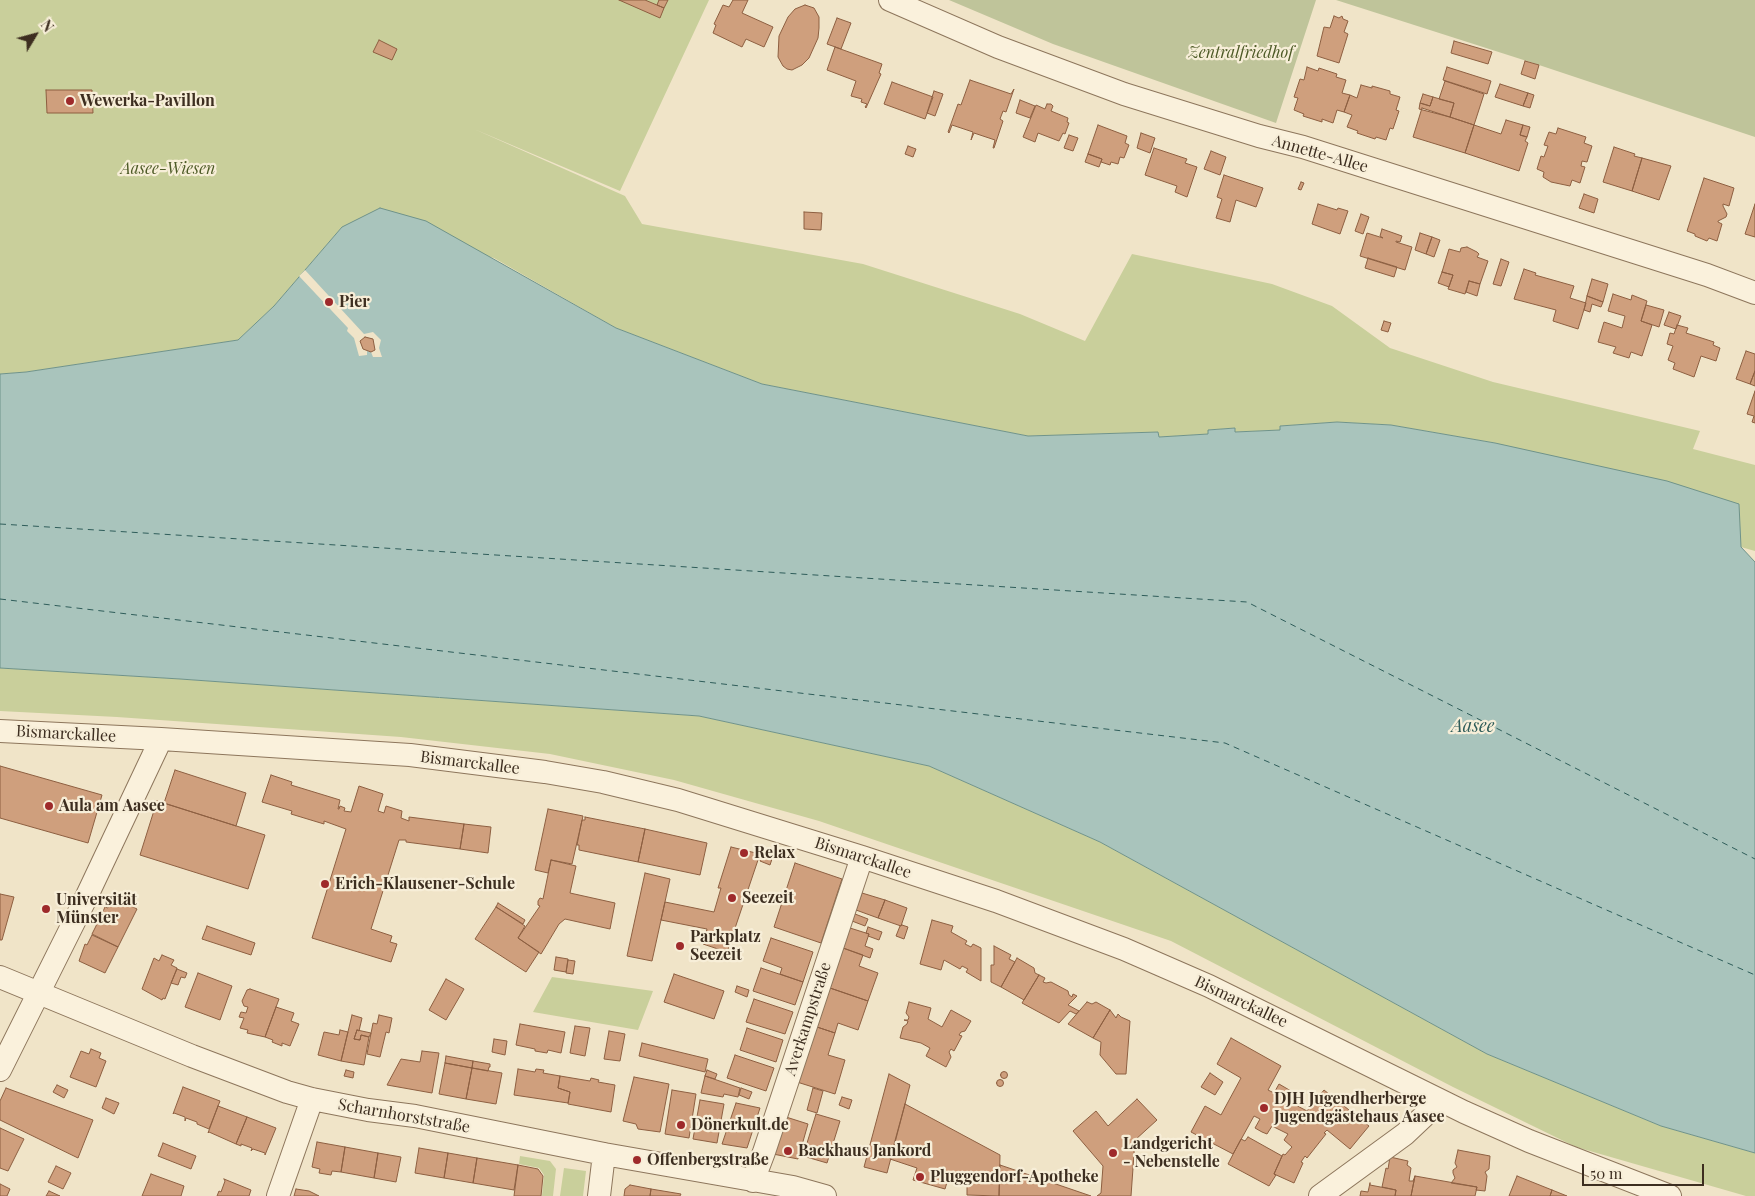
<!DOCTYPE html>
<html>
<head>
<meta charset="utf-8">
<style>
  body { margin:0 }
  #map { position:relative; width:1755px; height:1196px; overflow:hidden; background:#f0e4c8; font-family:"Playfair Display",serif }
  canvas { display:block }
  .north { position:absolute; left:10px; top:10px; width:50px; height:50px; -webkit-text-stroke:4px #f7eed8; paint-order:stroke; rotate:53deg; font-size:14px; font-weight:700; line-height:20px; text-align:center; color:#3d2e20 }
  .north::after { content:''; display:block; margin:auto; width:18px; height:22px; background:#3d2e20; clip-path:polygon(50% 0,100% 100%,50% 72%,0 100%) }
  .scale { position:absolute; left:1582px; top:1164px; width:122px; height:22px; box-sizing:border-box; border:2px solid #3d2e20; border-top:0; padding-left:6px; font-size:15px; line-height:18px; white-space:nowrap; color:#3d2e20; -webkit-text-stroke:4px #f7eed8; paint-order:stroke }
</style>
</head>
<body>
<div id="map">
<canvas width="1755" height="1196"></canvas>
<div class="north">N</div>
<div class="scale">50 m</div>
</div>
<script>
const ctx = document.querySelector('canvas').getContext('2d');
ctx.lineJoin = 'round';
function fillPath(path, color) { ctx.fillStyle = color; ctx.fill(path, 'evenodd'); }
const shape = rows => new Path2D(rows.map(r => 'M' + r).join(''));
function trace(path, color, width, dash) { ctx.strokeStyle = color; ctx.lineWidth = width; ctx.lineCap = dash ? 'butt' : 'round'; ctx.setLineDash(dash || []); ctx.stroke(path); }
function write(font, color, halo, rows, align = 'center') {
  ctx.font = font + ' "Playfair Display",serif'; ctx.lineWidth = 4.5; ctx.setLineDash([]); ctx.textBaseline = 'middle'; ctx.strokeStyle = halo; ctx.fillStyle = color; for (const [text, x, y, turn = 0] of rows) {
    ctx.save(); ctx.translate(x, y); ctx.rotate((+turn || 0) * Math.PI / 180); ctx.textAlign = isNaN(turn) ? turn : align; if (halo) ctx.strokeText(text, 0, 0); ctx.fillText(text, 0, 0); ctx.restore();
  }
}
const green = shape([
  [0,0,709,0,620,191,474,129,625,196,642,224,863,264,1020,314,1085,341,1132,254,1272,284,1332,306,1390,348,1493,382,1700,431,1693,449,1755,465,1755,551,1741,547,1495,443,1391,425,1337,422,1280,426,1280,430,1235,432,1234,428,1209,430,1209,434,1159,437,1158,432,1028,436,762,384,616,328,494,258,342,227,274,306,238,340,26,372,0,374],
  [0,668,180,679,699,716,929,766,1100,842,1487,1054,1661,1126,1755,1153,1755,1196,1746,1196,1576,1147,1453,1087,1171,941,819,821,674,780,550,754,401,737,117,717,0,711],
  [552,977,653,991,638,1030,533,1012],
  [520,1156,550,1161,556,1169,553,1196,542,1196,544,1175,539,1168,519,1164],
  [564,1168,586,1171,583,1196,560,1196]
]);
const cemetery = shape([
  [949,0,1316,0,1276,123,1053,44],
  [1336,0,1755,0,1755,137,1533,63]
]);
const water = shape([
  [380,208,426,221,616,328,762,384,1028,436,1158,432,1159,437,1208,434,1208,430,1235,428,1235,432,1280,430,1280,426,1337,422,1391,425,1495,443,1667,481,1739,504,1741,547,1755,562,1755,1153,1661,1126,1487,1054,1100,842,929,766,699,716,180,679,0,668,0,374,26,372,238,340,274,306,342,227,380,208]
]);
const pier = shape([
  [305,270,364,334,373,332,381,340,379,348,382,357,373,357,371,352,367,351,367,355,359,356,354,338,347,331,348,328,299,276]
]);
const ferry = shape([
  [0,524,1247,602,1755,859],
  [0,599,1225,743,1755,975]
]);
const building = shape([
  [619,0,645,0,664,8,660,18,619,0],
  [659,0,668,0,664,8,657,5,659,0],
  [733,0,748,0,742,13,773,27,764,47,746,39,742,47,713,33,716,25,714,24,723,5,729,7,733,0],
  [805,5,814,8,819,17,819,28,818,38,809,58,802,65,792,70,787,69,783,66,778,57,779,36,788,17,795,9,805,5],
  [1334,16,1339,18,1342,16,1343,19,1348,21,1344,32,1348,34,1339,63,1317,56,1324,27,1330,28,1334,16],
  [837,18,851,23,841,49,827,44,837,18],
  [379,40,397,49,392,60,373,52,379,40],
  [1454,41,1492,52,1488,64,1451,53,1454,41],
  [835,47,882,64,879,73,881,74,866,108,865,107,867,104,861,102,862,99,851,96,856,81,827,70,835,47],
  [1525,61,1539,65,1535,79,1521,74,1525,61],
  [1307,67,1318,71,1319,68,1337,74,1336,77,1346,80,1342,93,1350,95,1344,112,1337,110,1333,123,1322,119,1322,122,1303,116,1304,114,1294,110,1298,98,1294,97,1300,79,1304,80,1307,67],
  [1447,67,1491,81,1487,94,1443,80,1447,67],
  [970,80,1011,94,1014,89,1006,112,1003,111,1000,119,1003,121,994,148,993,148,995,140,974,133,971,140,973,132,952,125,949,133,948,132,958,104,961,105,970,80],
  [1445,81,1484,94,1474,125,1450,117,1454,103,1439,99,1445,81],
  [892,82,933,97,925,119,884,104,892,82],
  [1500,84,1528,93,1523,106,1495,97,1500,84],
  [1361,85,1372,88,1372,86,1390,91,1390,94,1400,97,1396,110,1399,111,1393,129,1390,128,1386,140,1376,137,1375,139,1357,133,1358,131,1347,127,1352,115,1344,112,1350,95,1357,98,1361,85],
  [46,90,92,90,93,113,47,113,46,90],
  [934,91,943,94,935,116,927,113,934,91],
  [1528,93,1534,95,1530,108,1523,106,1528,93],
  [1423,94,1433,97,1430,106,1420,103,1423,94],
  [1433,97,1454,103,1450,117,1419,109,1420,103,1430,106,1433,97],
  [1020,100,1035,106,1030,118,1016,113,1020,100],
  [1047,104,1051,104,1053,106,1051,111,1068,118,1067,122,1069,123,1065,134,1063,133,1059,141,1038,133,1035,142,1023,137,1036,105,1045,109,1047,104],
  [1422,108,1474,125,1465,153,1413,137,1422,108],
  [1506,120,1523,125,1520,135,1527,137,1525,141,1528,143,1519,171,1465,153,1474,125,1501,134,1506,120],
  [1098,125,1127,136,1125,143,1129,145,1124,158,1120,157,1118,164,1111,162,1110,165,1101,162,1102,159,1088,154,1098,125],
  [1523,125,1530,127,1527,137,1520,135,1523,125],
  [1558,128,1586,137,1584,143,1592,146,1587,162,1582,161,1581,166,1585,167,1580,183,1572,180,1570,186,1551,182,1543,177,1544,172,1537,169,1541,156,1544,157,1548,146,1544,145,1549,132,1556,134,1558,128],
  [1141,133,1155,138,1150,153,1137,148,1141,133],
  [1069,135,1078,138,1073,151,1064,148,1069,135],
  [908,146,916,149,913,157,905,154,908,146],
  [1614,147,1635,154,1634,156,1642,158,1632,191,1603,182,1614,147],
  [1154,148,1187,159,1185,163,1197,167,1187,197,1175,192,1177,186,1145,175,1154,148],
  [1211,151,1226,157,1220,175,1204,169,1211,151],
  [1088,154,1102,159,1099,167,1085,162,1088,154],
  [1642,158,1671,166,1659,200,1632,191,1642,158],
  [1224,175,1263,188,1256,207,1236,200,1230,222,1216,218,1222,199,1217,197,1224,175],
  [1704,178,1734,188,1729,206,1723,204,1723,206,1727,214,1726,217,1718,221,1718,222,1722,224,1717,241,1709,238,1707,241,1695,236,1695,234,1687,231,1704,178],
  [1301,182,1304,183,1301,190,1298,189,1301,182],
  [1584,194,1598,199,1594,213,1579,208,1584,194],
  [1318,204,1337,210,1338,208,1348,211,1340,234,1312,224,1318,204],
  [1755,204,1755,237,1745,234,1755,204],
  [804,212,822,213,821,230,804,229,804,212],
  [1361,214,1369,217,1363,234,1355,231,1361,214],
  [1382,229,1402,236,1400,242,1396,241,1396,242,1412,247,1405,270,1360,256,1367,233,1383,238,1380,236,1382,229],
  [1420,233,1432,237,1426,254,1415,250,1420,233],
  [1432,237,1440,240,1434,257,1426,254,1432,237],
  [1467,247,1477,252,1479,254,1477,257,1488,261,1480,284,1469,281,1465,294,1448,289,1453,275,1442,272,1449,249,1460,252,1461,248,1467,247],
  [1368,258,1397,267,1394,277,1365,268,1368,258],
  [1501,259,1509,262,1501,286,1493,284,1501,259],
  [1524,269,1536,273,1535,275,1574,286,1570,298,1586,303,1578,329,1553,321,1556,310,1514,299,1524,269],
  [1442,272,1453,275,1449,287,1438,283,1442,272],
  [1592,279,1608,284,1603,302,1587,296,1592,279],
  [1469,281,1480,284,1477,296,1466,292,1469,281],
  [1613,294,1631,300,1632,295,1647,301,1641,321,1652,325,1642,356,1631,352,1629,358,1613,353,1616,347,1598,342,1604,322,1622,328,1625,316,1608,311,1613,294],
  [1587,296,1603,302,1601,307,1592,304,1590,312,1584,310,1587,296],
  [1646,305,1664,310,1659,327,1641,321,1646,305],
  [1669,312,1681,316,1676,329,1664,325,1669,312],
  [1384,321,1391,323,1388,332,1381,330,1384,321],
  [1677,325,1688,328,1686,333,1714,342,1713,345,1720,348,1716,361,1701,356,1694,377,1673,369,1675,363,1668,360,1673,346,1667,344,1670,333,1674,334,1677,325],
  [365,337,373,339,375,350,371,352,363,349,360,341,365,337],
  [1746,351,1755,354,1755,371,1750,384,1736,379,1746,351],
  [1755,371,1755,386,1750,384,1755,371],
  [1755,391,1755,423,1752,422,1754,416,1747,414,1755,391],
  [0,766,102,795,88,843,0,818,0,766],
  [175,770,246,793,236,826,164,803,175,770],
  [271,775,292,782,291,785,340,800,338,809,339,809,340,806,345,808,344,811,351,812,359,786,383,794,378,811,384,813,386,806,402,811,401,818,409,821,409,817,464,824,460,849,406,842,406,840,399,840,371,929,392,936,390,942,397,944,391,962,312,938,346,829,324,821,324,824,291,814,292,811,262,802,271,775],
  [157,801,265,835,248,889,140,855,157,801],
  [548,809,583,816,572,864,551,860,548,873,535,870,548,809],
  [585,817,645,829,638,862,579,850,579,845,577,845,582,820,585,820,585,817],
  [464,824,491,827,488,853,460,849,464,824],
  [645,829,707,843,700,875,638,862,645,829],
  [731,847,760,854,727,952,703,944,707,929,661,920,665,902,714,912,721,888,718,888,731,847],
  [763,853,773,856,770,865,760,861,763,853],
  [551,860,576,866,570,893,615,903,610,929,565,919,559,924,541,954,518,938,540,906,538,905,538,901,540,898,543,899,551,860],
  [795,863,842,879,821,943,774,927,795,863],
  [645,873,670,879,652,961,627,956,645,873],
  [862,893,885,900,878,918,856,910,862,893],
  [0,894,14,897,2,940,0,940,0,894],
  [111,896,137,909,118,947,92,934,97,924,94,923,98,915,101,916,105,907,108,908,109,905,107,904,111,896],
  [885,900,907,908,901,926,878,918,885,900],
  [498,903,525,920,523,924,496,907,498,903],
  [496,907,525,926,518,938,539,952,526,972,475,939,496,907],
  [855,914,868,919,865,926,852,921,855,914],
  [932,920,953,926,951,932,967,941,965,944,971,947,973,944,981,948,981,981,966,972,968,969,962,966,960,969,944,960,941,970,920,964,932,920],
  [902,925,908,927,904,939,896,936,900,926,902,925],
  [207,926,255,943,251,955,202,939,207,926],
  [868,927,882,932,879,940,868,936,869,934,866,933,868,927],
  [850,928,869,934,865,946,873,949,870,958,843,948,850,928],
  [92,935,118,947,105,973,79,961,85,944,87,945,92,935],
  [771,938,813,952,803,982,780,974,782,968,763,961,771,938],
  [994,946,1011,955,1009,959,1015,962,1001,987,991,982,991,965,994,965,994,946],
  [843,948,863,955,859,966,878,973,868,1001,830,988,843,948],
  [162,955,174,960,171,965,177,968,165,999,163,998,162,1000,142,989,154,958,159,961,162,955],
  [556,957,568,959,566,972,554,970,556,957],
  [1017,958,1034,968,1035,973,1039,975,1024,1000,1001,987,1017,958],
  [568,960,575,961,573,974,566,973,568,960],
  [761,968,803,982,795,1005,753,991,761,968],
  [177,969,187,973,185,978,181,977,178,985,171,983,177,969],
  [198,973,232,986,220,1020,185,1007,198,973],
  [674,974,724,991,714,1019,664,1002,674,974],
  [1039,975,1045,978,1043,982,1046,983,1051,982,1068,991,1069,995,1072,997,1073,994,1077,996,1068,1005,1079,1011,1076,1014,1070,1011,1059,1023,1022,1003,1039,975],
  [446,979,464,989,446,1020,429,1010,446,979],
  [737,986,749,990,747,997,735,992,737,986],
  [830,988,868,1001,858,1030,838,1023,835,1033,817,1027,830,988],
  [250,989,279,999,265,1037,247,1033,248,1030,240,1028,244,1018,239,1017,241,1012,246,1013,248,1007,244,1006,242,1001,247,990,250,989],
  [754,999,793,1012,785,1034,746,1022,754,999],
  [909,1002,931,1008,928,1019,942,1027,951,1010,971,1021,965,1031,961,1032,959,1035,962,1036,954,1051,951,1049,949,1052,951,1057,946,1067,926,1056,930,1048,921,1043,900,1038,903,1027,907,1024,908,1021,904,1020,908,1020,909,1017,906,1013,909,1002],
  [1087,1002,1092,1004,1096,1002,1110,1010,1093,1038,1068,1024,1087,1002],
  [276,1007,294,1013,291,1021,299,1024,290,1046,282,1043,282,1046,272,1042,273,1040,265,1037,276,1007],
  [1110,1010,1116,1018,1118,1014,1121,1017,1130,1021,1126,1074,1116,1074,1100,1055,1101,1042,1093,1038,1110,1010],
  [352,1015,362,1018,359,1031,357,1030,354,1039,360,1040,361,1035,369,1037,364,1065,341,1061,352,1015],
  [379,1015,392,1018,389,1033,386,1032,380,1057,367,1054,373,1023,377,1024,379,1015],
  [520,1024,565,1032,561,1053,548,1050,547,1053,535,1051,535,1049,516,1045,520,1024],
  [575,1026,590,1028,585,1056,570,1053,575,1026],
  [817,1027,835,1033,828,1055,845,1060,835,1094,797,1082,817,1027],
  [747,1028,783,1040,776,1062,740,1050,747,1028],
  [340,1030,348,1032,341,1061,318,1055,324,1032,339,1035,340,1030],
  [357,1030,371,1033,369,1037,361,1035,360,1040,354,1039,357,1030],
  [609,1031,625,1034,620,1061,604,1059,609,1031],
  [1231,1038,1281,1066,1268,1090,1274,1093,1279,1084,1291,1091,1286,1100,1307,1111,1324,1090,1369,1126,1350,1149,1327,1130,1324,1133,1326,1134,1307,1158,1305,1156,1301,1162,1303,1163,1294,1183,1274,1174,1283,1154,1285,1155,1292,1147,1284,1140,1288,1134,1272,1126,1267,1134,1262,1132,1255,1128,1260,1119,1254,1116,1233,1154,1191,1132,1205,1106,1221,1115,1241,1078,1217,1064,1231,1038],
  [494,1039,507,1041,505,1055,492,1052,494,1039],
  [642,1043,708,1059,705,1072,639,1056,642,1043],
  [91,1049,101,1053,99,1058,106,1061,96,1087,70,1077,81,1051,89,1054,91,1049],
  [422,1051,439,1053,432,1093,387,1085,401,1059,420,1062,422,1051],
  [735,1055,774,1068,766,1091,727,1078,735,1055],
  [446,1056,473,1061,472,1068,445,1063,446,1056],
  [473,1061,490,1064,490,1067,489,1067,488,1071,472,1068,473,1061],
  [445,1063,472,1068,466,1099,439,1094,445,1063],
  [472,1068,502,1073,496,1104,466,1099,472,1068],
  [518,1069,535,1072,536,1069,544,1070,543,1073,560,1076,558,1088,570,1092,568,1103,514,1095,518,1069],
  [346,1070,354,1072,353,1078,344,1076,346,1070],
  [707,1070,717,1074,715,1079,705,1076,707,1070],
  '1000.5 1075a3.5 3.5 0 1 1 7 0a3.5 3.5 0 1 1-7 0Z',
  [1210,1073,1223,1082,1215,1095,1201,1087,1210,1073],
  [889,1074,910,1085,887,1173,864,1167,889,1074],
  [560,1076,590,1081,591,1078,599,1080,598,1082,615,1085,611,1112,568,1104,570,1092,558,1088,560,1076],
  [705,1076,740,1088,738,1097,724,1094,723,1097,701,1093,705,1076],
  [634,1077,669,1084,660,1132,638,1129,636,1124,623,1121,634,1077],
  '996.5 1083a3.5 3.5 0 1 1 7 0a3.5 3.5 0 1 1-7 0Z',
  [57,1085,68,1090,64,1098,53,1092,57,1085],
  [183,1087,220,1101,209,1129,197,1124,197,1122,186,1118,185,1121,185,1117,174,1113,173,1114,183,1087],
  [6,1088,93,1120,78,1158,0,1120,0,1101,6,1088],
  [741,1088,752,1092,749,1099,739,1095,741,1088],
  [813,1088,823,1091,817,1113,807,1110,813,1088],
  [672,1090,696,1094,689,1138,665,1134,672,1090],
  [842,1097,852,1100,849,1109,839,1105,842,1097],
  [106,1098,119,1103,114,1114,102,1108,106,1098],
  [1137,1099,1157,1120,1135,1140,1131,1196,1097,1196,1101,1193,1103,1166,1073,1131,1096,1111,1108,1126,1137,1099],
  [700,1100,724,1104,717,1143,693,1139,700,1100],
  [736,1103,760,1108,747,1148,722,1144,736,1103],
  [905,1104,1000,1155,999,1196,967,1195,967,1186,948,1179,945,1189,913,1180,917,1168,890,1159,905,1104],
  [218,1106,247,1117,236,1144,209,1132,208,1133,218,1106],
  [816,1114,840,1121,827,1163,803,1156,816,1114],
  [247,1117,276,1128,265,1155,265,1153,253,1149,251,1151,252,1148,241,1144,241,1146,236,1144,247,1117],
  [786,1117,808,1124,798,1159,773,1154,786,1117],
  [0,1128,24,1139,8,1171,0,1168,0,1128],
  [1248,1137,1282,1156,1274,1174,1276,1175,1269,1186,1228,1164,1241,1139,1245,1141,1248,1137],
  [317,1142,345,1147,341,1172,332,1171,331,1175,319,1173,320,1169,312,1167,317,1142],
  [163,1143,196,1156,191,1169,158,1156,163,1143],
  [345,1147,378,1153,374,1178,341,1172,345,1147],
  [419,1148,448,1153,444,1178,415,1173,419,1148],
  [1458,1150,1490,1156,1489,1169,1485,1172,1487,1176,1485,1191,1476,1190,1477,1187,1451,1183,1455,1178,1453,1173,1453,1170,1457,1167,1455,1163,1458,1150],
  [378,1153,401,1157,396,1182,374,1178,378,1153],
  [448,1153,477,1158,473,1183,444,1178,448,1153],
  [1390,1157,1408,1161,1407,1165,1411,1168,1409,1181,1413,1181,1415,1176,1411,1196,1395,1196,1396,1190,1382,1187,1386,1168,1388,1169,1390,1157],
  [477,1158,518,1165,514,1190,473,1183,477,1158],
  [518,1165,538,1169,543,1176,541,1196,514,1196,518,1165],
  [1000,1165,1091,1196,999,1196,1000,1165],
  [56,1166,71,1173,63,1189,48,1182,56,1166],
  [151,1174,184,1186,181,1196,142,1196,151,1174],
  [1415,1176,1477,1187,1475,1196,1411,1196,1415,1176],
  [1517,1176,1552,1190,1550,1196,1509,1196,1517,1176],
  [224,1179,251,1190,249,1196,217,1196,219,1191,221,1192,225,1181,224,1179],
  [1370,1183,1370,1185,1396,1190,1395,1196,1360,1196,1361,1191,1368,1192,1370,1183],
  [0,1184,10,1189,7,1196,0,1196,0,1184],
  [630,1185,651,1189,650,1196,624,1196,625,1189,630,1185],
  [296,1189,309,1191,319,1196,294,1196,296,1189],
  [651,1189,681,1194,680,1196,650,1196,651,1189],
  [1552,1190,1567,1196,1550,1196,1552,1190],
  [49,1191,60,1196,46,1196,49,1191]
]);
const minor = shape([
  [890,0,998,47,1124,94,1259,136,1303,147,1707,275,1755,293],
  [0,731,161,739,410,755,545,772,603,782,678,800,862,857,996,901,1124,949,1209,986,1464,1112,1529,1141,1670,1196],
  [0,977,192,1056,287,1092,312,1099,368,1110,415,1116,604,1154,793,1187,825,1196],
  [0,1070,84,902,161,739],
  [753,1181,764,1152,862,857],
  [278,1196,312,1099],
  [599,1196,604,1154],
  [1320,1196,1405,1134,1440,1101]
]);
const markers = [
  [70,101,5,"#9e2a2b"],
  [329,302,5,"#9e2a2b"],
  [49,806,5,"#9e2a2b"],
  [744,853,5,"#9e2a2b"],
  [325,884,5,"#9e2a2b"],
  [732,898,5,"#9e2a2b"],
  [46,909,5,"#9e2a2b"],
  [680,946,5,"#9e2a2b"],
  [1264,1108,5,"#9e2a2b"],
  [681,1125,5,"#9e2a2b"],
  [788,1151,5,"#9e2a2b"],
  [1113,1153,5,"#9e2a2b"],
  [637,1160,5,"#9e2a2b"],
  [920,1177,5,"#9e2a2b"]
];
const parkNames = [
  ["Zentralfriedhof",1241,53],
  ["Aasee-Wiesen",168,169]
];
const poiNames = [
  ["Wewerka-Pavillon",80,101],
  ["Pier",339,302],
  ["Aula am Aasee",59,806],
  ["Relax",754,853],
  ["Erich-Klausener-Schule",335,884],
  ["Seezeit",742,898],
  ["Universität",56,900],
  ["Münster",56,918],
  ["Parkplatz",690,937],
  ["Seezeit",690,955],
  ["DJH Jugendherberge",1274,1099],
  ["Jugendgästehaus Aasee",1274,1117],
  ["Dönerkult.de",691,1125],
  ["Landgericht",1123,1144],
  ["- Nebenstelle",1123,1162],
  ["Backhaus Jankord",798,1151],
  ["Offenbergstraße",647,1160],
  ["Pluggendorf-Apotheke",930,1177]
];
const streetNames = [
  ["Annette-Allee",1320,154,16],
  ["Bismarckallee",66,734,3],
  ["Bismarckallee",470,763,7],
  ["Bismarckallee",863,858,18],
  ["Bismarckallee",1241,1002,25],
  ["Averkampstraße",808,1019,-72],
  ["Scharnhorststraße",404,1116,10]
];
const waterNames = [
  ["Aasee",1473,726]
];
fillPath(green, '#c9cf9b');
fillPath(cemetery, '#bfc49a');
fillPath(water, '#a9c4bc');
trace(water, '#6f938a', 1);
fillPath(pier, '#f0e4c8');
trace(ferry, '#2f5d5a', 1, [6, 5]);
fillPath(building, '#cf9f7d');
trace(building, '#8d5f41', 1);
trace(minor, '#8d765c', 24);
trace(minor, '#faf1dc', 22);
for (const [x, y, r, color] of markers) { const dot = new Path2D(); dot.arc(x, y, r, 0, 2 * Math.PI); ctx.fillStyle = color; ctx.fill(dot); trace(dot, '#f7eed8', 2); }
write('italic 16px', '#4d5a26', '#f7eed8', parkNames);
write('bold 16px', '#3d2e20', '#f7eed8', poiNames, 'left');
write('16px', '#3d2e20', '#f7eed8', streetNames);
write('italic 18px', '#2f5d5a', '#f7eed8', waterNames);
</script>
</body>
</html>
